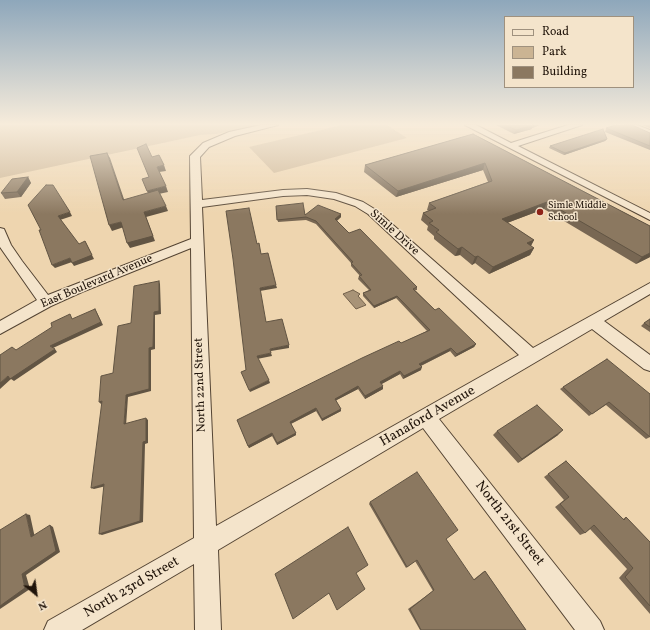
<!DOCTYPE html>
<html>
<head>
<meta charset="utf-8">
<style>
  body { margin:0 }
  #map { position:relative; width:650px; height:630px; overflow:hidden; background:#eed5af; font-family:Vollkorn,serif }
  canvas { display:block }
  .legend { position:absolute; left:504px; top:16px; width:130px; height:72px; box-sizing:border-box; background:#f4e4cb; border:1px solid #9f917e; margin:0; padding:5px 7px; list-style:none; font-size:12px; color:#20140a }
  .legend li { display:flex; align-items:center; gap:8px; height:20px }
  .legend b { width:20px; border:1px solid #9f917e }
  .north { position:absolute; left:16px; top:574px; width:40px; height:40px; -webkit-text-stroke:3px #f4e4cb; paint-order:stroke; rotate:151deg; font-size:11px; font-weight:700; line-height:16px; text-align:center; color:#20140a }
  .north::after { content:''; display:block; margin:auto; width:14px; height:18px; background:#20140a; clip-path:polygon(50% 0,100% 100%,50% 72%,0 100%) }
</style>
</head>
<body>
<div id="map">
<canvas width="650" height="630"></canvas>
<ul class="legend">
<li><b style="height:5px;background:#f4e4cb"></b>Road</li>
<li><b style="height:11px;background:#cbb493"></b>Park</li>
<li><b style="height:11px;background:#8b7860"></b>Building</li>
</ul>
<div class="north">N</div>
</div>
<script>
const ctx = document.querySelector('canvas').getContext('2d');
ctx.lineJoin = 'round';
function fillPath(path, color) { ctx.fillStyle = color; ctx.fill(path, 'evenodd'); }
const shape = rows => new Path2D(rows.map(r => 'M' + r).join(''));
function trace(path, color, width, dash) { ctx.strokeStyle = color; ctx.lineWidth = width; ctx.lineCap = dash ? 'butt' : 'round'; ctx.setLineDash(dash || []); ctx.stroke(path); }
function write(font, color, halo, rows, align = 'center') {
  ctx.font = font + ' Vollkorn,serif'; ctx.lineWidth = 3; ctx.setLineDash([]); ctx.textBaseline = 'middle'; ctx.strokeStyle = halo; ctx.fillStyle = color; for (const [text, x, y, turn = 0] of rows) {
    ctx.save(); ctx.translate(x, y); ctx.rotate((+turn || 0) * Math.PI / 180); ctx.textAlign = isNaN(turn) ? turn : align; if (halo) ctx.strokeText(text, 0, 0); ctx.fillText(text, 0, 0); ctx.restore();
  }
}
const green = shape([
  [0,125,259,125,217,134,200,135,0,178],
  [342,125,387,125,407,138,274,173,249,147]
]);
const water = shape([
  [353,290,360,294,358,296,366,305,356,309,343,294,353,290]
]);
const minor = shape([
  [261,125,278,125,235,136,209,147,200,157,202,200,283,190,307,189,336,193,363,202,376,210,533,348,650,283,650,294,604,321,650,355,650,371,644,369,592,329,439,419,600,621,604,630,575,630,423,428,218,550,221,630,195,630,194,564,82,630,44,630,48,621,194,538,191,248,82,292,51,306,0,334,0,321,37,300,0,247,0,228,4,229,11,245,22,261,48,295,191,239,190,156,203,143,229,132,261,125],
  [307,195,334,199,355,206,368,214,519,355,216,526,202,207,283,196,307,195],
  [465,125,476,125,511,143,568,125,582,125,518,146,650,213,650,220,465,125],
  [625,125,637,125,650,130,650,136,625,125]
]);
const wall = shape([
  [496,125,540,125,532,128,532,129,514,134],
  [642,125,650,125,650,128],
  [606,128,650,133,650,150,605,132],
  [473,134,650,226,650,257,636,264,544,209,507,223,534,240,531,246,534,248,530,255,489,274,475,263,472,265,460,255,455,256,434,239,434,236,427,230,428,226,421,220,423,213,429,211,427,210,429,203,488,182,483,170,396,197,364,172,365,165],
  [607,139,605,141,564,155,549,148,550,146],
  [28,177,31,183,21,197,5,199,1,193],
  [276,206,305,215,341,214,341,217,337,221,349,233,417,287,417,290,415,290,435,310,476,344,474,347,455,357,450,351,421,366,421,370,403,379,400,374,381,384,383,389,365,399,358,389,336,400,341,411,322,421,316,411,291,424,296,435,277,445,272,436,249,448,237,420,427,331,396,298,374,308,363,296,363,293,369,290,358,279,359,276,360,276,351,266,351,263,316,224,306,220,278,222],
  [650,319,650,332,641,326,644,323],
  [607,359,650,437,646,439,606,405,589,416,560,389,563,387],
  [497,431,558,435,518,463,493,435],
  [566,461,623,519,626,517,650,542,650,614,619,578,627,569,590,529,585,533,580,535,555,507,564,500,544,477],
  [370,502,446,539,473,580,483,572,485,571,526,630,420,630,408,609,433,591,415,561,406,568,369,504]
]);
const shadedWall = shape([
  [531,125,540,125,532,128,532,129,514,134,516,130],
  [607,139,605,141,564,155,565,153],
  [107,153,110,158,126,205,123,200],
  [485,163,483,170,396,197,398,191],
  [164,165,166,171,159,172,157,167],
  [28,177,31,183,21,197,17,192],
  [166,186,168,192,149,196,147,191],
  [547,202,544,209,499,226,502,219],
  [166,206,168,211,146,217,155,241,130,248,127,243,144,212],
  [70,212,72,216,60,220,58,216],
  [341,214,341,217,335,222,335,219],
  [121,222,124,227,112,231,109,225],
  [534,240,530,247,527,243],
  [85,241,94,259,74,266,72,263],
  [462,247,460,255,455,256,458,249],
  [534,248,530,255,489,274,493,267],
  [650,253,650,257,636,264,642,257],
  [478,256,475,263,472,265,475,257],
  [70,258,72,262,55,268,52,265],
  [159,281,160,284,161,314,155,315,155,349,151,350,151,391,128,397,126,426,124,424,126,395,149,348,154,312],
  [276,285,277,288,260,291,260,288],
  [397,296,396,298,374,308,374,306],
  [95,309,103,325,53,348,50,346],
  [476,344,474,347,455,357,457,354],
  [289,345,289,348,271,351,270,349],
  [451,348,450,351,418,367,419,364],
  [55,349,57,352,14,381,11,379,0,389,0,383,8,376],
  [271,353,272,356,257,359,257,356],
  [422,367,421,370,403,379,404,376],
  [400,371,400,374,380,385,380,382],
  [269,380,270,383,250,392,249,390],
  [358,386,358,389,335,401,335,399],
  [383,386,383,389,365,399,365,396],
  [102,401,105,403,101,404,99,402],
  [316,408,316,411,290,424,290,422],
  [341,409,341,411,322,421,322,419],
  [146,418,148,420,148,443,145,444,143,522,102,535,99,534,143,442],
  [563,430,558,435,518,463,522,459],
  [272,433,272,436,249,448,248,446],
  [296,433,296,435,277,445,277,443],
  [104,484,106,486,94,489,91,488],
  [26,514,30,515,35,538,31,537],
  [50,525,53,527,60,552,26,575,30,589,0,609,0,606,22,574]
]);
const building = shape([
  [505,125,533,125,516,130,505,125],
  [616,125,632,125,650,133,650,146,606,128,616,125],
  [603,129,607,139,565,153,550,146,603,129],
  [473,134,650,226,650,253,642,257,547,202,502,219,534,240,527,243,534,248,493,267,478,256,475,257,462,247,458,249,436,232,439,230,429,223,433,221,423,213,436,208,429,203,492,181,485,163,398,191,365,165,473,134],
  [146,144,152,157,159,155,164,165,157,167,166,186,147,191,142,179,149,177,137,148,146,144],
  [107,153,123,200,158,190,166,206,144,212,153,236,127,243,121,222,109,225,90,156,107,153],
  [28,177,17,192,1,193,12,179,28,177],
  [46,185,53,185,70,212,58,216,79,244,85,241,92,255,72,263,70,258,52,265,39,230,41,230,28,205,46,185],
  [303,203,305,215,318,205,341,214,335,219,349,233,360,229,417,287,413,289,435,310,439,308,476,344,457,354,451,348,419,364,422,367,404,376,400,371,380,382,383,386,365,396,358,386,335,399,341,409,322,419,316,408,290,422,296,433,277,443,272,433,248,446,237,420,362,358,399,341,401,343,430,330,397,296,374,306,363,293,371,290,359,276,362,275,351,263,353,262,316,221,306,217,277,220,276,206,303,203],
  [249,208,257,244,259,243,261,254,268,253,276,285,260,288,266,322,282,319,289,345,270,349,271,353,257,356,269,380,249,390,241,372,246,370,233,259,226,211,249,208],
  [159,281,159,311,154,312,153,347,149,348,149,389,126,395,124,424,146,418,146,441,143,442,140,521,99,534,104,484,91,488,102,401,99,402,101,376,113,373,118,326,131,323,134,286,159,281],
  [95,309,101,322,50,346,55,349,10,379,8,376,0,383,0,355,12,347,16,350,52,327,51,323,70,314,72,319,95,309],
  [650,319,650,327,644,323,650,319],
  [607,359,650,394,650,437,609,402,592,414,563,387,607,359],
  [537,405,563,430,522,459,497,431,537,405],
  [566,461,624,520,626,517,650,542,650,606,625,577,633,568,594,525,585,533,560,504,569,497,548,474,566,461],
  [417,472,458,530,446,539,474,580,485,571,526,630,421,630,410,609,434,590,417,560,407,567,370,502,417,472],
  [26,514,31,537,50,525,56,551,22,574,25,588,0,606,0,530,26,514],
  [348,527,368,565,356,573,365,589,337,610,329,593,293,619,275,574,348,527]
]);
const markers = [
  [540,212,4,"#8f2418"]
];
const farPoinames = [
  ["Simle Middle",548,206],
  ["School",548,218]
];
const streetNames = [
  ["Simle Drive",394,233,42],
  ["East Boulevard Avenue",97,282,-23],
  ["North 22nd Street",201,385,-92]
];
const nearStreetnames = [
  ["Hanaford Avenue",428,417,-30],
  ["North 21st Street",509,524,52],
  ["North 23rd Street",132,588,-30]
];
fillPath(green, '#cbb493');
fillPath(water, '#a89377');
trace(water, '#72604b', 1);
trace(minor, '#544433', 2);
fillPath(minor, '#f4e4cb');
fillPath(wall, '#786753');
fillPath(shadedWall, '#615443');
fillPath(building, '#8b7860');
trace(building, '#615443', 1);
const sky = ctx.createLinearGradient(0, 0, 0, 214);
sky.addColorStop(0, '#8ea7bb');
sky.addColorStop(0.58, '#f7ecdb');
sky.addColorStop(1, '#f7ecdb00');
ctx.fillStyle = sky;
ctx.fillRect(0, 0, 650, 214);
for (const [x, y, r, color] of markers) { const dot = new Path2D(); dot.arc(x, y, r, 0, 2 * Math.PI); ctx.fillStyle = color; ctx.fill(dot); trace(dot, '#f4e4cb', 1.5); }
write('10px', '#20140a', '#f4e4cb', farPoinames, 'left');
write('12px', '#20140a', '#f4e4cb', streetNames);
write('14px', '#20140a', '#f4e4cb', nearStreetnames);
</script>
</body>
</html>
